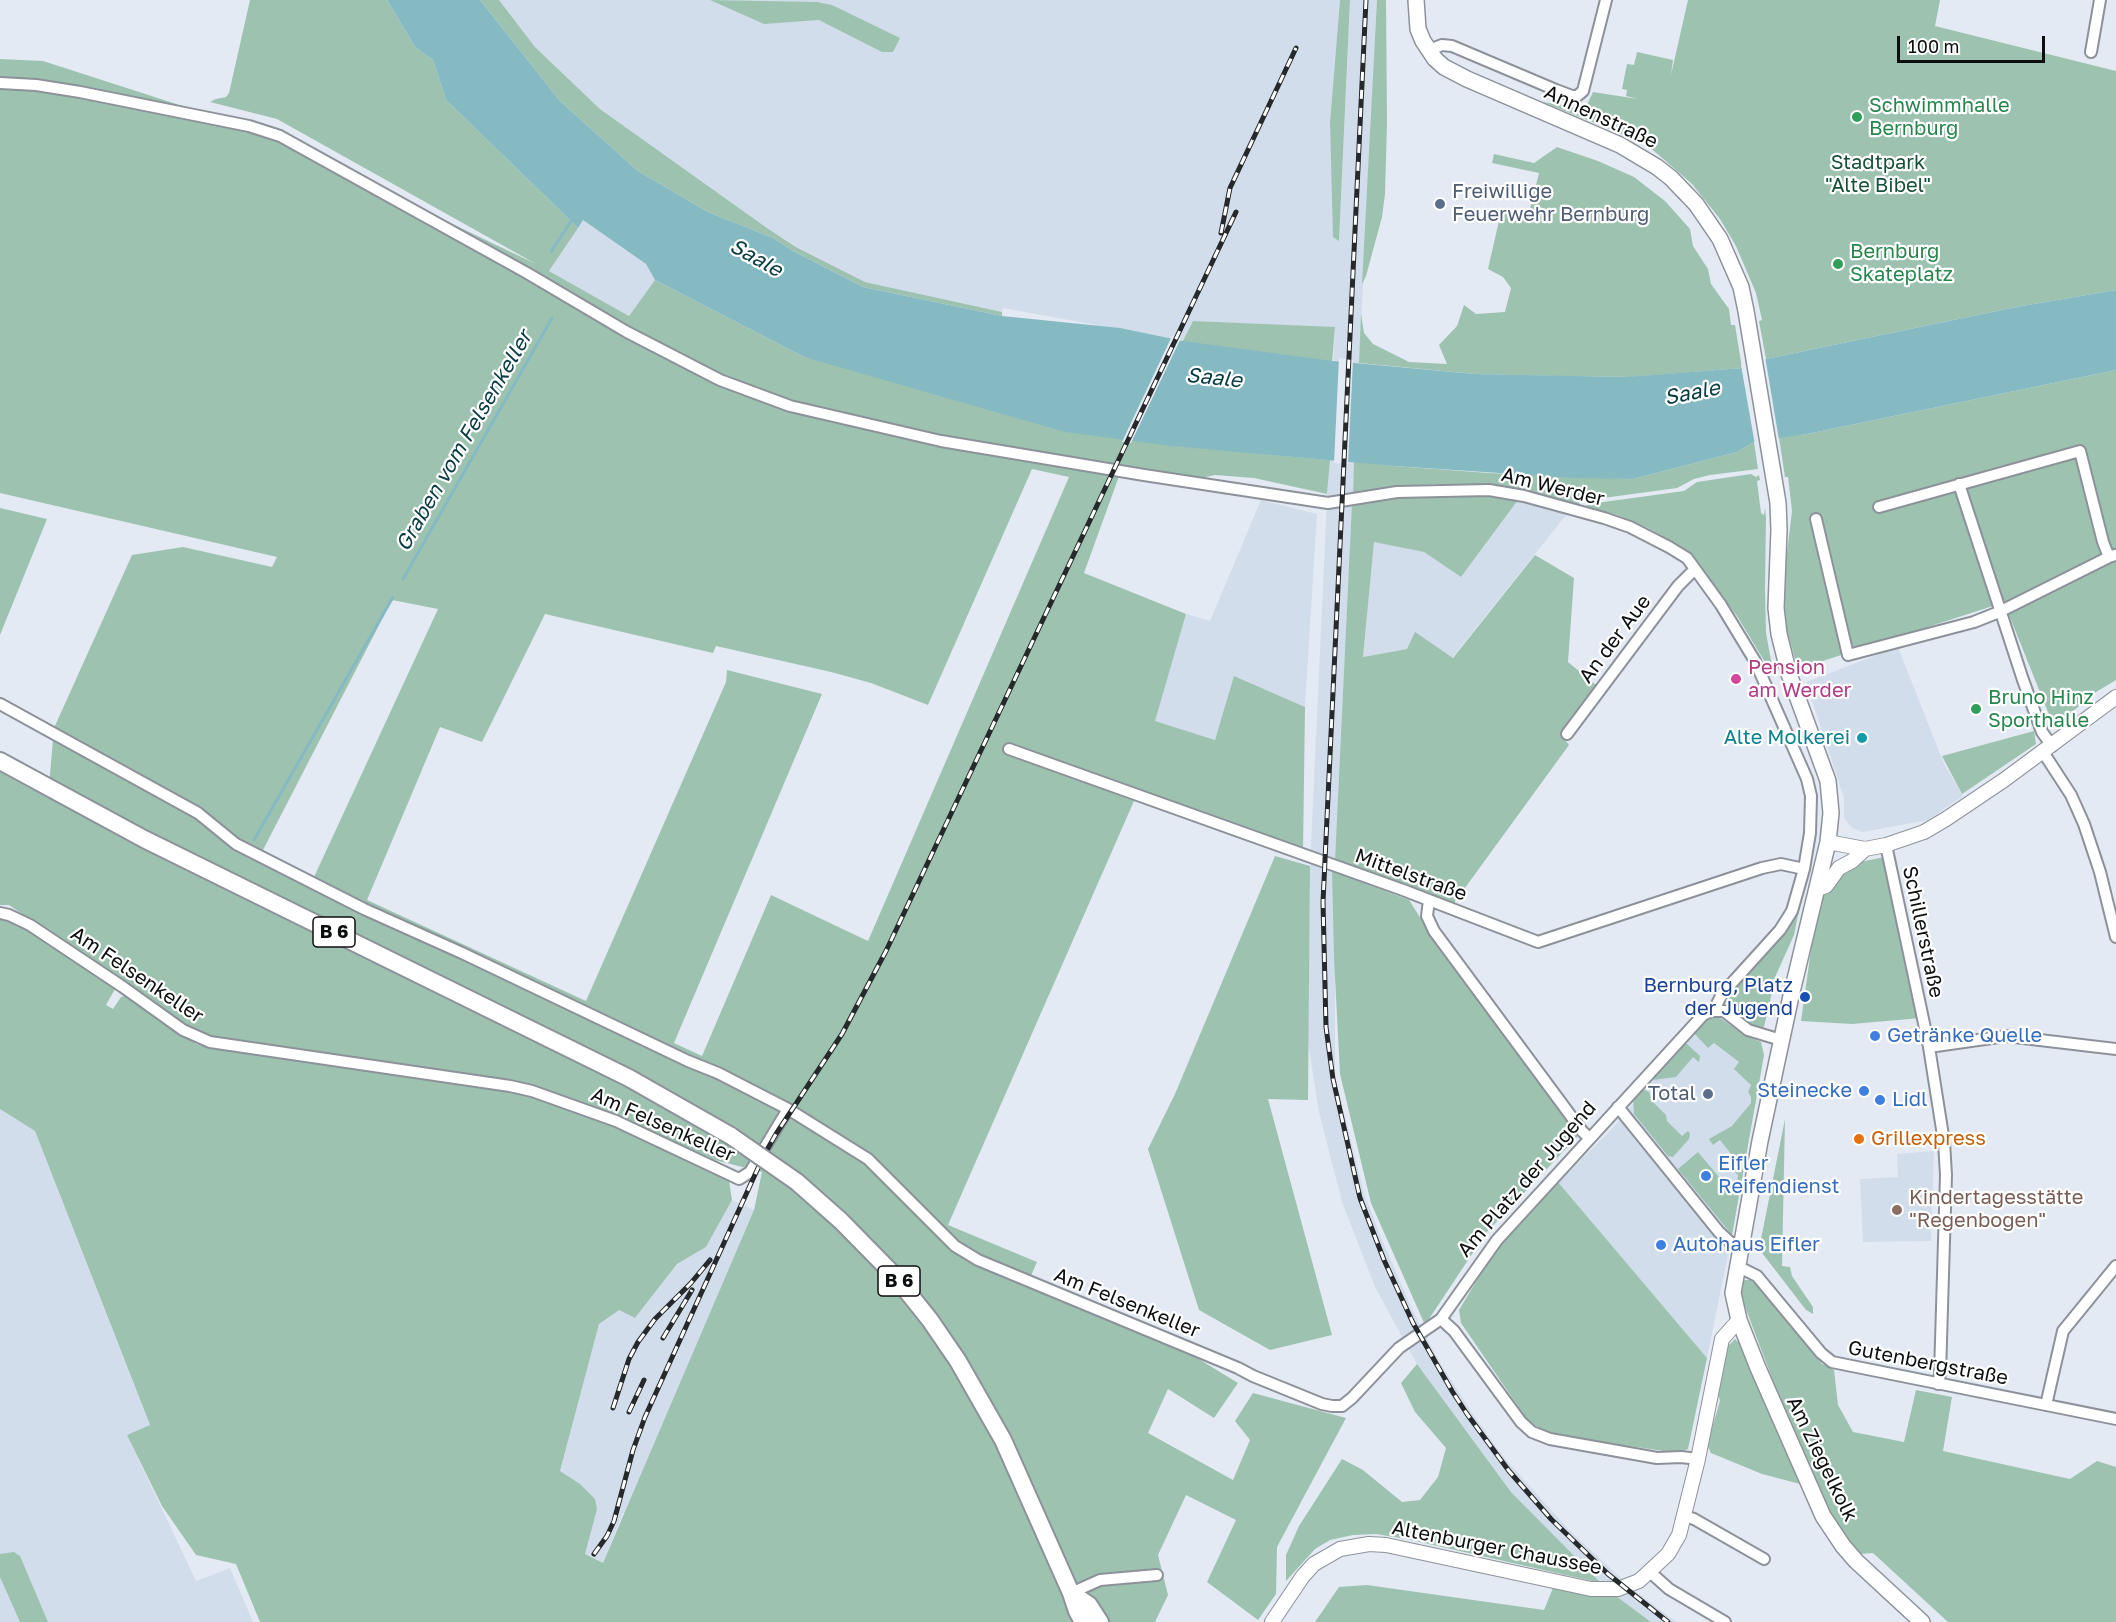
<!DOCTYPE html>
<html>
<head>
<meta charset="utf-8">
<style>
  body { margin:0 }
  #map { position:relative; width:2116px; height:1622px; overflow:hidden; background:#e4eaf3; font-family:"Golos Text",sans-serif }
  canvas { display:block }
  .scale { position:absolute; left:1897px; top:36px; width:148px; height:27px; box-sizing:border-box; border:3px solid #0c0e10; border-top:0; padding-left:8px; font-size:18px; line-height:21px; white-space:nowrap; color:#0c0e10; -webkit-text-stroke:4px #fff; paint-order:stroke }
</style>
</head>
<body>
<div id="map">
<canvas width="2116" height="1622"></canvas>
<div class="scale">100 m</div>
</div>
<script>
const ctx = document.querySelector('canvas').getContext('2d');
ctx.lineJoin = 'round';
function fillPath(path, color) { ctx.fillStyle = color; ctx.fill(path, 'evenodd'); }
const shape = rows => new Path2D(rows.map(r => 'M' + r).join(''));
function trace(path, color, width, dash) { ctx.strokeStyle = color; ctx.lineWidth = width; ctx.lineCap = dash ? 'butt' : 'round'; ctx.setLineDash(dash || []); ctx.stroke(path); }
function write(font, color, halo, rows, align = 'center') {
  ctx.font = font + ' "Golos Text",sans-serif'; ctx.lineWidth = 4.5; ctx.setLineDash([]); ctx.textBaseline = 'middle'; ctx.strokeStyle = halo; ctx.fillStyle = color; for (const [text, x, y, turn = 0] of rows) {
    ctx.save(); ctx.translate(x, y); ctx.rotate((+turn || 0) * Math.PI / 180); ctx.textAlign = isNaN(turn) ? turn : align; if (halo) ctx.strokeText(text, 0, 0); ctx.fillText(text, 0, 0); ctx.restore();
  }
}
const built = shape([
  [499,0,1340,0,1330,122,1339,240,1350,0,1377,0,1335,860,1335,1077,1364,1193,1380,1235,1412,1309,1439,1361,1468,1407,1502,1455,1569,1530,1634,1590,1676,1622,1651,1622,1616,1596,1576,1559,1511,1492,1417,1364,1375,1287,1342,1202,1319,1112,1308,1043,1310,866,1335,328,1193,321,1183,341,1003,308,1002,312,865,282,797,247,767,228,600,109,535,47],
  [583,220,646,264,655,280,629,316,549,271],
  [1261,500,1317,514,1305,707,1235,677,1215,740,1154,721,1186,614,1210,621],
  [1518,500,1566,515,1452,658,1407,649,1363,657,1374,541,1424,552,1461,577],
  [1898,647,1944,764,1963,796,1928,820,1863,832,1852,828,1844,818,1844,798,1806,682],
  [1711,1017,1764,1055,1732,1235,1707,1358,1558,1182,1609,1132,1694,1033],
  [0,1109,35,1131,150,1426,127,1435,196,1581,230,1568,253,1622,0,1622],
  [1934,1151,1931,1241,1863,1242,1860,1179,1898,1177,1897,1154],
  [732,1200,754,1210,626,1514,623,1513,603,1563,585,1554,560,1471,599,1323,619,1310,635,1318,677,1264,706,1247]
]);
const green = shape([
  [250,0,387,0,415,47,433,60,446,100,578,228,549,271,629,316,655,280,804,357,1274,455,1330,460,1327,494,1254,478,1215,475,1201,478,1122,468,1084,573,1186,614,1155,721,1215,740,1234,676,1305,707,1303,852,1011,754,1134,801,948,1225,1037,1262,1026,1287,1184,1350,1238,1383,1214,1418,1168,1389,1148,1433,1233,1480,1250,1440,1235,1421,1253,1393,1346,1418,1277,1547,1276,1594,1258,1620,1207,1582,1236,1520,1186,1495,1158,1555,1168,1595,1155,1622,260,1622,236,1564,196,1555,162,1506,127,1435,150,1425,35,1131,0,1109,0,917,9,917,113,984,115,989,106,1005,113,1009,121,997,128,995,196,1044,213,1049,256,1053,499,1089,536,1098,656,1142,729,1181,732,1200,706,1247,677,1264,635,1318,619,1310,599,1324,560,1471,580,1484,595,1499,597,1509,585,1554,603,1563,754,1210,762,1172,715,1160,662,1136,547,1093,541,1088,525,1084,515,1085,223,1041,193,1031,9,905,0,905,0,772,48,798,54,728,132,555,183,547,272,567,277,557,0,493,0,59,43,61,254,129,536,264,277,119,210,102,216,99,226,97,229,93],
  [1032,469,1069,477,868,941,771,895,702,1056,674,1043,822,694,727,670,726,682,586,1001,367,900,440,727,482,742,545,614,713,653,716,646,831,672,871,683,928,705],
  [392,600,438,609,314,877,263,850],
  [480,0,499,0,535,47,600,109,767,228,796,247,865,282,1002,312,1002,316,863,287,793,251,773,238,708,212,638,171,560,101],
  [710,0,817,2,832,5,900,38,893,52,882,52,819,20,764,24],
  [1340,0,1350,0,1339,241,1333,237,1330,122],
  [1377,0,1386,0,1387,123,1385,194,1382,217,1366,276,1362,284],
  [1688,0,1940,0,1935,26,2116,71,2116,290,2016,307,1766,359,1759,321,1762,320,1756,293,1736,246,1720,219,1692,184,1646,144,1543,102,1585,109,1593,92,1638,99,1626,96,1627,90,1622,89,1627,64,1634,65,1637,52,1673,60,1671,75],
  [1557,147,1598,161,1634,177,1665,201,1690,229,1693,246,1708,269,1711,284,1729,309,1731,325,1735,325,1742,368,1631,377,1556,376,1475,374,1359,363,1361,314,1364,333,1373,344,1409,362,1447,364,1439,345,1457,326,1464,305,1476,314,1505,312,1511,288,1503,277,1488,269,1501,212,1516,212,1530,209,1539,173,1492,163,1494,154,1534,163],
  [1193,321,1335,327,1330,388,1183,341],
  [2116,370,2116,680,2096,692,2054,727,2005,605,1999,604,1798,669,1786,627,1785,609,1785,569,1792,511,1788,477,1785,477,1779,437,1807,434],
  [1754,442,1758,469,1710,475,1694,479,1677,488,1581,501,1578,505,1529,492,1487,487,1442,484,1401,486,1353,494,1354,461,1394,466,1489,473,1633,479,1737,452],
  [1751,474,1756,477,1759,475,1760,480,1757,481,1761,513,1764,515,1765,508,1766,518,1765,590,1766,633,1774,677,1737,616,1698,563,1671,541,1648,528,1617,515,1584,507,1589,504,1684,491,1697,482],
  [1401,496,1482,496,1518,500,1461,577,1424,552,1374,542,1363,657,1407,649,1415,632,1453,658,1535,555,1574,578,1568,662,1596,685,1561,734,1569,745,1454,903,1335,860,1352,503],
  [0,508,47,519,0,635],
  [2034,731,2036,744,1962,794,1942,756],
  [1275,856,1310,866,1308,1100,1268,1099,1332,1335,1270,1350,1199,1310,1148,1149,1175,1094],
  [1885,857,1921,1018,1852,1024,1801,1021,1816,914,1819,904,1833,880,1848,872,1860,862],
  [1332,871,1409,900,1437,944,1579,1135,1486,1233,1425,1325,1371,1203,1340,1074,1334,958],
  [1799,910,1794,935,1776,975,1764,1027,1750,1026,1730,1008,1728,995,1789,927],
  [1711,1017,1719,1017,1744,1035,1761,1042,1764,1055,1732,1235,1678,1169,1698,1152,1735,1196,1738,1175,1734,1171,1740,1165,1720,1140,1713,1145,1709,1139,1732,1126,1751,1103,1751,1097,1748,1092,1751,1085,1734,1069,1739,1062,1714,1043,1708,1048,1694,1033],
  [1682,1044,1687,1044,1700,1056,1699,1062,1693,1057,1676,1077,1653,1080],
  [1643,1089,1649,1092,1652,1101,1666,1115,1667,1121,1682,1136,1688,1131,1690,1134,1689,1139,1673,1157,1668,1156,1634,1114,1633,1098],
  [1785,1119,1782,1266,1790,1267,1792,1276,1813,1307,1813,1314,1806,1310,1759,1249],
  [1558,1182,1707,1358,1688,1449,1681,1452,1671,1452,1560,1436,1543,1430,1528,1421,1461,1323,1459,1310,1492,1255],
  [1744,1280,1750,1280,1757,1285,1822,1364,1834,1370,1838,1405,1853,1432,1904,1442,1916,1390,1952,1397,1943,1451,2070,1479,2097,1461,2116,1467,2116,1622,1948,1622,1873,1553,1860,1554,1845,1538,1832,1516,1787,1418,1741,1296,1741,1286],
  [1735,1339,1741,1345,1800,1484,1762,1474,1711,1453,1707,1445,1720,1401,1718,1394,1727,1347],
  [1417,1364,1511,1492,1601,1583,1411,1540,1376,1534,1353,1535,1330,1540,1315,1549,1286,1581,1286,1555,1299,1526,1342,1459,1363,1470,1402,1502,1420,1500,1438,1477,1446,1448,1415,1412,1401,1383],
  [14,1552,20,1556,48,1622,20,1622,0,1577,0,1554],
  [1367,1585,1544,1610,1553,1588,1616,1596,1651,1622,1315,1622,1339,1587]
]);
const water = shape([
  [387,0,480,0,560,101,638,171,708,212,773,238,793,251,863,287,1002,316,1120,328,1183,341,1333,361,1475,374,1626,377,1742,368,1766,359,2016,307,2116,290,2116,370,1807,434,1754,442,1737,452,1633,479,1574,478,1394,466,1171,446,1065,432,804,357,655,280,646,264,583,220,578,228,446,100,433,60,415,47]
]);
const pier = shape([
  [1172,336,1181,338,1131,443,1122,442],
  [1765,356,1779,440,1755,445,1741,365],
  [1339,358,1353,360,1348,464,1334,463]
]);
const stream = shape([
  [551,252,573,218],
  [403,579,552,318],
  [254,840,393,597]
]);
const minor = shape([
  [1429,50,1442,45,1452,46,1556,90,1572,96,1577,96,1583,91,1606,0],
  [2091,52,2100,0],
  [0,83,36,85,80,92,249,126,280,136,527,273,627,332,720,380,790,406,941,441,1144,475,1328,503,1397,492,1489,490,1524,496,1604,518,1630,527,1669,547,1687,558,1695,569,1721,605,1755,661,1807,779,1811,796,1810,833,1804,869,1792,911,1780,930,1722,994,1717,1004,1717,1010],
  [1959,484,2023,680,2042,732,2052,746],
  [1879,507,2080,451,2103,542,2109,557,2115,555],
  [1816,519,1848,655,1974,622,1999,612,2109,557],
  [0,704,198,813,236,844,364,909,462,953,688,1061,718,1073,788,1109,868,1159,955,1246,978,1260,1238,1368,1253,1376,1322,1404,1332,1406,1342,1406,1352,1398,1399,1348,1441,1319,1497,1240,1703,1015,1711,1011,1724,1011,1748,1030,1781,1040],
  [1567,734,1678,586,1695,569],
  [1009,749,1403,890,1538,942,1762,868,1781,864,1804,869],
  [2043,752,2071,795,2084,824,2100,872,2116,937],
  [1886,845,1929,1047,1944,1142,1946,1175,1940,1374,1938,1384],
  [1429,900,1427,916,1434,931,1582,1131,1589,1138],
  [0,913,9,915,30,925,123,987,183,1030,210,1042,510,1086,532,1091,616,1121,739,1179,750,1172,788,1109],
  [1929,1047,2006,1036,2116,1049],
  [1618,1107,1719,1232,1732,1244,1740,1248],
  [1737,1266,1757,1276,1821,1353,1832,1362,2116,1419],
  [1441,1319,1454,1331,1521,1422,1532,1432,1550,1439,1657,1458,1681,1457,1698,1459],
  [2046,1405,2063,1331,2116,1266],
  [1684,1516,1694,1519,1764,1559],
  [1650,1572,1669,1589,1725,1622],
  [1071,1593,1100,1580,1157,1575]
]);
const tertiary = shape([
  [1828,842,1865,849,1886,845,1924,832,1946,819,2004,780,2116,697],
  [1817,889,1826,886,1839,868,1852,861,1865,849],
  [1272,1622,1303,1576,1314,1564,1340,1549,1369,1544,1386,1545,1591,1589,1618,1589,1639,1581,1668,1554,1679,1535,1698,1459,1722,1339,1739,1320]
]);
const secondary = shape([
  [1416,0,1418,29,1423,41,1435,59,1444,67,1467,79,1620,145,1657,167,1671,178,1696,204,1720,239,1741,287,1746,311,1778,503,1779,530,1776,608,1779,634,1789,674,1828,781,1831,813,1828,842,1791,996,1760,1141,1733,1293,1739,1320,1758,1368,1823,1516,1843,1546,1856,1561,1922,1622]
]);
const primary = shape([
  [0,761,144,839,629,1078,731,1136],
  [797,1182,841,1221,894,1275,930,1320,958,1361,1003,1440,1071,1593,1077,1611,1083,1622],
  [1071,1593,1089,1605,1100,1622]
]);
const rail = shape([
  [1366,0,1323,902,1326,1027,1333,1079,1360,1198,1384,1260,1413,1323,1452,1391,1467,1414,1509,1471,1551,1519,1608,1574,1668,1622],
  [1221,233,1230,188,1296,48],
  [663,1338,692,1290],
  [613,1408,629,1359,638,1342,655,1319,691,1283,710,1260],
  [629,1412,644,1380],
  [594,1554,607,1536,614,1521,633,1450,645,1417,763,1157,776,1134,842,1034,886,951,1236,212]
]);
const primaryBridge = shape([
  [731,1136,797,1182]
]);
const markers = [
  [1857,117,6,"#2e9e5b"],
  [1440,204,6,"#5c6f8a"],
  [1838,264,6,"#2e9e5b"],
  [1736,679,6,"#d1479c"],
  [1976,709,6,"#2e9e5b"],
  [1862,738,6,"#0f9aa8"],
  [1805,997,6,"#1a4fb4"],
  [1875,1036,6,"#3f7fe0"],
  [1864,1091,6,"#3f7fe0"],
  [1708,1094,6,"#5c6f8a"],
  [1880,1100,6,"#3f7fe0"],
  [1859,1139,6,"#e8710a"],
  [1706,1176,6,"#3f7fe0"],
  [1897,1210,6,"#8d6e63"],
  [1661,1245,6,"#3f7fe0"]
];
const shields = [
  [334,932,42],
  [899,1281,42]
];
const shieldNames = [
  ["B 6",334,932],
  ["B 6",899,1281]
];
const leisureNames = [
  ["Schwimmhalle",1869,106],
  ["Bernburg",1869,129],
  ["Bernburg",1850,252],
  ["Skateplatz",1850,275],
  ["Bruno Hinz",1988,698],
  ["Sporthalle",1988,721]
];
const streetNames = [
  ["Annenstraße",1601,117,25],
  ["Am Werder",1553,487,14],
  ["An der Aue",1615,639,-53],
  ["Mittelstraße",1411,875,20],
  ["Schillerstraße",1923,932,78],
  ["Am Felsenkeller",137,975,34],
  ["Am Felsenkeller",663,1125,24],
  ["Am Platz der Jugend",1527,1179,-49],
  ["Am Felsenkeller",1127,1303,22],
  ["Gutenbergstraße",1928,1363,11],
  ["Am Ziegelkolk",1822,1459,64],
  ["Altenburger Chaussee",1497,1548,11]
];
const parkNames = [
  ["Stadtpark",1878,163],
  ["\"Alte Bibel\"",1878,186]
];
const serviceNames = [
  ["Freiwillige",1452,192],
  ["Feuerwehr Bernburg",1452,215],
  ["Total",1696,1094,"right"]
];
const hotelNames = [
  ["Pension",1748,668],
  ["am Werder",1748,691]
];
const cultureNames = [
  ["Alte Molkerei",1850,738]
];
const transitNames = [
  ["Bernburg, Platz",1793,986],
  ["der Jugend",1793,1009]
];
const shopNames = [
  ["Getränke Quelle",1887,1036],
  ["Steinecke",1852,1091,"right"],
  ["Lidl",1892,1100],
  ["Eifler",1718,1164],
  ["Reifendienst",1718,1187],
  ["Autohaus Eifler",1673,1245]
];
const foodNames = [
  ["Grillexpress",1871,1139]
];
const educationNames = [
  ["Kindertagesstätte",1909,1198],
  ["\"Regenbogen\"",1909,1221]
];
const waterNames = [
  ["Saale",756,258,29],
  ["Saale",1214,378,6],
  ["Saale",1692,393,-11],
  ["Graben vom Felsenkeller",464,441,-60]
];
fillPath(built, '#d2ddeb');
fillPath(green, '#9dc3b0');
fillPath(water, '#86bac3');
fillPath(pier, '#e4eaf3');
trace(stream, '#86bac3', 3);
trace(minor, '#8d929a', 14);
trace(tertiary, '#8d929a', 16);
trace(secondary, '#8d929a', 18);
trace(primary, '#8d929a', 20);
trace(minor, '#fff', 10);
trace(tertiary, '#fff', 14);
trace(secondary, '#fff', 15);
trace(primary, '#fff', 16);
trace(rail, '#26292b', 5);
trace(rail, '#fff', 3, [9]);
trace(primaryBridge, '#8d929a', 20, []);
trace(primaryBridge, '#fff', 16);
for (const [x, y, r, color] of markers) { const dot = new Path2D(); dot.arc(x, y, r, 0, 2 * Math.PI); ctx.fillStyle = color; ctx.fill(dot); trace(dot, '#fff', 2); }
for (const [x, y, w] of shields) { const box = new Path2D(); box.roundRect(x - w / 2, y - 15, w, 30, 4.5); ctx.fillStyle = '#fff'; ctx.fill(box); trace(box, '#0c0e10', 1.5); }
write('bold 18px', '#0c0e10', null, shieldNames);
write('20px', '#27864d', '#fff', leisureNames, 'left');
write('20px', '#0c0e10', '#fff', streetNames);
write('20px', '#184f39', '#fff', parkNames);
write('20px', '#4e5e75', '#fff', serviceNames, 'left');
write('20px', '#b23c85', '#fff', hotelNames, 'left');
write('20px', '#0d838f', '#fff', cultureNames, 'right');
write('20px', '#164399', '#fff', transitNames, 'right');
write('20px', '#366cbe', '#fff', shopNames, 'left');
write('20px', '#c56008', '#fff', foodNames, 'left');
write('20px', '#785e54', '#fff', educationNames, 'left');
write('italic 21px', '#083c42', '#fff', waterNames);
</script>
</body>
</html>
